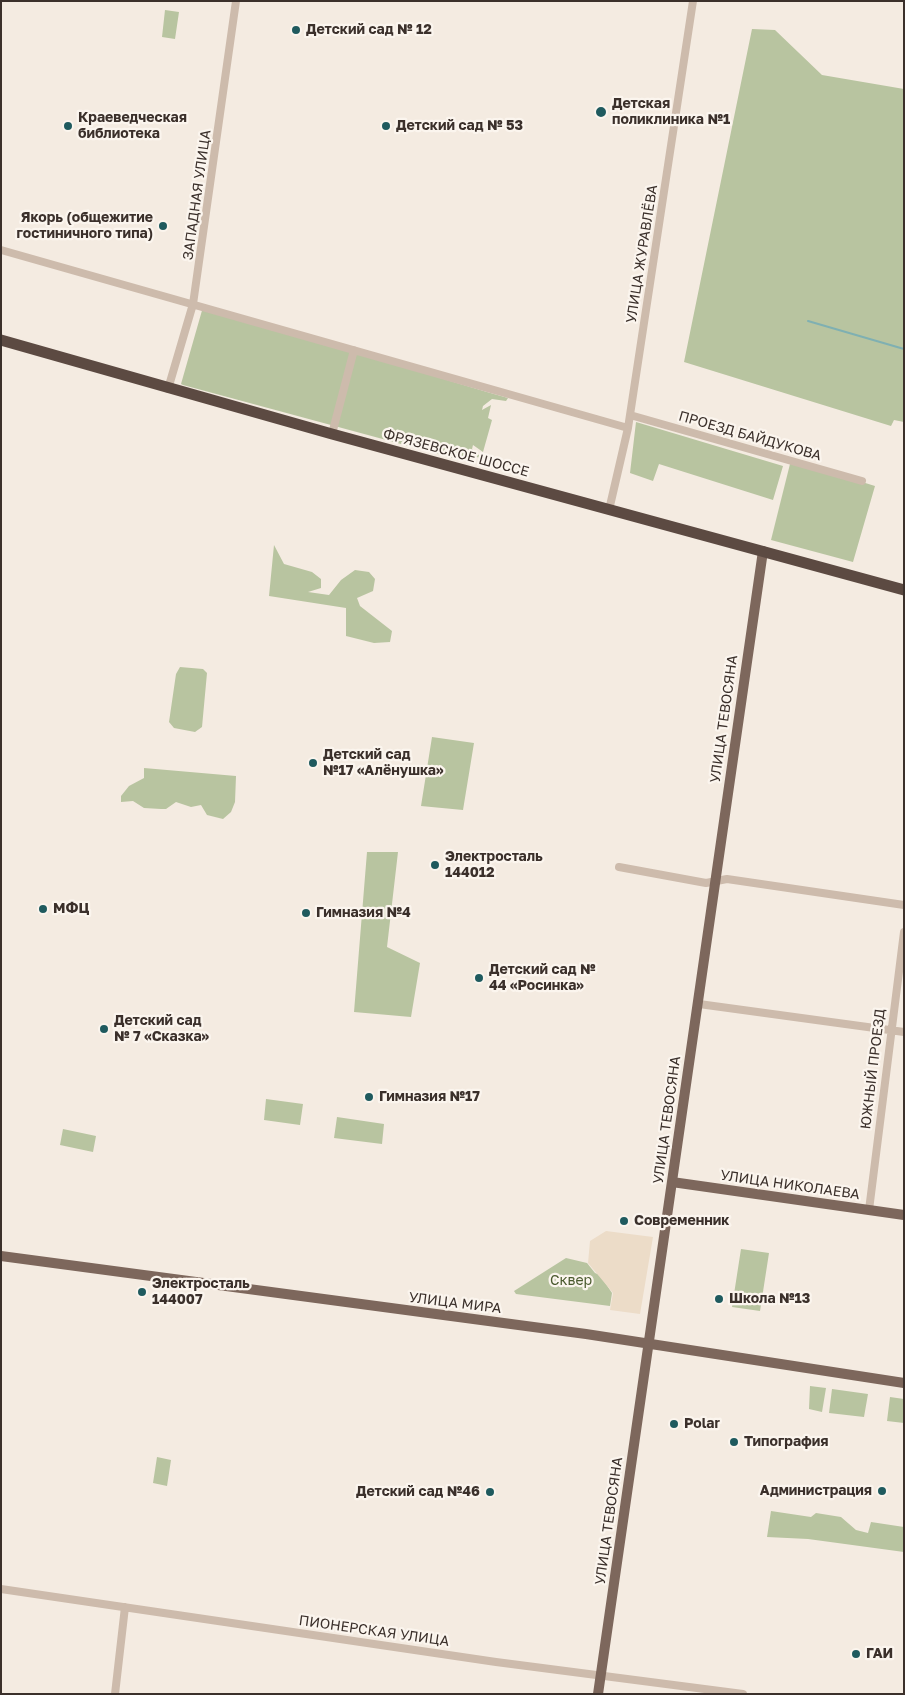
<!DOCTYPE html>
<html>
<head>
<meta charset="utf-8">
<style>
  body { margin:0 }
  #map { position:relative; width:905px; height:1695px; overflow:hidden; background:#f4ebe1; font-family:"Golos Text",sans-serif }
  canvas { display:block }
  .frame { position:absolute; inset:0; border:2px solid #3b302b; pointer-events:none }
</style>
</head>
<body>
<div id="map">
<canvas width="905" height="1695"></canvas>
<div class="frame"></div>
</div>
<script>
const ctx = document.querySelector('canvas').getContext('2d');
ctx.lineJoin = 'round';
function fillPath(path, color) { ctx.fillStyle = color; ctx.fill(path, 'evenodd'); }
const shape = rows => new Path2D(rows.map(r => 'M' + r).join(''));
function trace(path, color, width, dash) { ctx.strokeStyle = color; ctx.lineWidth = width; ctx.lineCap = dash ? 'butt' : 'round'; ctx.setLineDash(dash || []); ctx.stroke(path); }
function write(font, color, halo, rows, align = 'center') {
  ctx.font = font + ' "Golos Text",sans-serif'; ctx.lineWidth = 4.5; ctx.setLineDash([]); ctx.textBaseline = 'middle'; ctx.strokeStyle = halo; ctx.fillStyle = color; for (const [text, x, y, turn = 0] of rows) {
    ctx.save(); ctx.translate(x, y); ctx.rotate((+turn || 0) * Math.PI / 180); ctx.textAlign = isNaN(turn) ? turn : align; if (halo) ctx.strokeText(text, 0, 0); ctx.fillText(text, 0, 0); ctx.restore();
  }
}
const green = shape([
  [165,10,179,12,175,39,162,37],
  [752,29,775,30,822,75,904,89,904,422,894,420,891,426,684,362],
  [203,307,487,392,508,398,506,401,492,399,483,406,482,410,491,405,488,418,492,420,483,452,473,445,472,449,482,458,470,456,464,461,183,385,181,384],
  [636,422,783,466,773,500,659,464,653,481,630,473],
  [791,460,875,486,853,562,771,540],
  [274,545,284,564,312,572,321,579,321,588,308,592,329,595,341,580,355,570,369,572,375,579,373,591,357,598,360,606,392,631,390,642,374,643,346,636,346,608,269,596],
  [180,667,203,669,207,673,202,727,195,732,174,728,169,722,176,674],
  [432,737,474,743,463,810,421,806],
  [144,768,236,776,235,802,231,812,223,819,207,815,201,805,191,807,176,802,166,809,161,809,144,808,133,801,121,802,121,796,129,786,144,778],
  [367,852,398,852,387,947,420,963,411,1017,354,1012],
  [266,1099,303,1104,300,1125,264,1120],
  [337,1117,384,1124,382,1144,334,1138],
  [63,1129,96,1136,93,1152,60,1145],
  [741,1249,769,1253,760,1311,732,1307],
  [566,1258,587,1263,595,1273,600,1275,612,1293,610,1306,516,1294,514,1291],
  [810,1386,826,1388,822,1412,809,1409],
  [832,1389,868,1394,864,1417,829,1413],
  [890,1397,904,1399,904,1423,887,1421],
  [157,1457,171,1460,167,1486,153,1483],
  [771,1511,811,1517,816,1513,841,1517,856,1530,868,1533,871,1522,904,1527,904,1552,808,1539,767,1537]
]);
const plaza = shape([
  [606,1231,653,1237,640,1314,610,1310,613,1293,588,1263,590,1241]
]);
const stream = shape([
  [808,321,904,349]
]);
const minor = shape([
  [1,250,628,428],
  [168,389,193,304,236,1],
  [630,415,862,481],
  [332,434,354,350],
  [609,510,628,428,693,1],
  [619,867,706,883,727,879,904,905],
  [699,1004,904,1032],
  [869,1210,904,932],
  [1,1589,496,1662,743,1694],
  [115,1694,125,1607]
]);
const major = shape([
  [672,1182,904,1215],
  [1,1256,586,1334,904,1383],
  [598,1694,763,551]
]);
const highway = shape([
  [1,340,332,434,904,590]
]);
const markers = [
  [296,30,5,"#1f5a5e"],
  [601,112,6,"#1f5a5e"],
  [68,126,5,"#1f5a5e"],
  [386,126,5,"#1f5a5e"],
  [163,226,5,"#1f5a5e"],
  [313,763,5,"#1f5a5e"],
  [435,865,5,"#1f5a5e"],
  [43,909,5,"#1f5a5e"],
  [306,913,5,"#1f5a5e"],
  [479,978,5,"#1f5a5e"],
  [104,1029,5,"#1f5a5e"],
  [369,1097,5,"#1f5a5e"],
  [624,1221,5,"#1f5a5e"],
  [142,1292,5,"#1f5a5e"],
  [719,1299,5,"#1f5a5e"],
  [674,1424,5,"#1f5a5e"],
  [734,1442,5,"#1f5a5e"],
  [882,1491,5,"#1f5a5e"],
  [490,1492,5,"#1f5a5e"],
  [856,1654,5,"#1f5a5e"]
];
const poiNames = [
  ["Детский сад № 12",306,30],
  ["Детская",612,104],
  ["поликлиника №1",612,120],
  ["Краеведческая",78,118],
  ["библиотека",78,134],
  ["Детский сад № 53",396,126],
  ["Якорь (общежитие",153,218,"right"],
  ["гостиничного типа)",153,234,"right"],
  ["Детский сад",323,755],
  ["№17 «Алёнушка»",323,771],
  ["Электросталь",445,857],
  ["144012",445,873],
  ["МФЦ",53,909],
  ["Гимназия №4",316,913],
  ["Детский сад №",489,970],
  ["44 «Росинка»",489,986],
  ["Детский сад",114,1021],
  ["№ 7 «Сказка»",114,1037],
  ["Гимназия №17",379,1097],
  ["Современник",634,1221],
  ["Электросталь",152,1284],
  ["144007",152,1300],
  ["Школа №13",729,1299],
  ["Polar",684,1424],
  ["Типография",744,1442],
  ["Администрация",872,1491,"right"],
  ["Детский сад №46",480,1492,"right"],
  ["ГАИ",866,1654]
];
const streetNames = [
  ["ЗАПАДНАЯ УЛИЦА",197,195,-82],
  ["УЛИЦА ЖУРАВЛЁВА",642,254,-81],
  ["ПРОЕЗД БАЙДУКОВА",750,436,16],
  ["ФРЯЗЕВСКОЕ ШОССЕ",456,453,15],
  ["УЛИЦА ТЕВОСЯНА",724,719,-82],
  ["ЮЖНЫЙ ПРОЕЗД",873,1069,-83],
  ["УЛИЦА ТЕВОСЯНА",667,1120,-82],
  ["УЛИЦА НИКОЛАЕВА",790,1185,8],
  ["УЛИЦА МИРА",455,1303,7],
  ["УЛИЦА ТЕВОСЯНА",609,1521,-82],
  ["ПИОНЕРСКАЯ УЛИЦА",374,1631,8]
];
const parkNames = [
  ["Сквер",571,1281]
];
fillPath(green, '#b8c4a0');
fillPath(plaza, '#ecdcc8');
trace(stream, '#7fb0b2', 2);
trace(minor, '#cdbbac', 8);
trace(major, '#7d675c', 10);
trace(highway, '#5c4a42', 11);
for (const [x, y, r, color] of markers) { const dot = new Path2D(); dot.arc(x, y, r, 0, 2 * Math.PI); ctx.fillStyle = color; ctx.fill(dot); trace(dot, '#fbf5ee', 2); }
write('bold 14px', '#3b302b', '#fbf5ee', poiNames, 'left');
write('14px', '#3b302b', '#fbf5ee', streetNames);
write('14px', '#4a5a2e', '#fbf5ee', parkNames);
</script>
</body>
</html>
